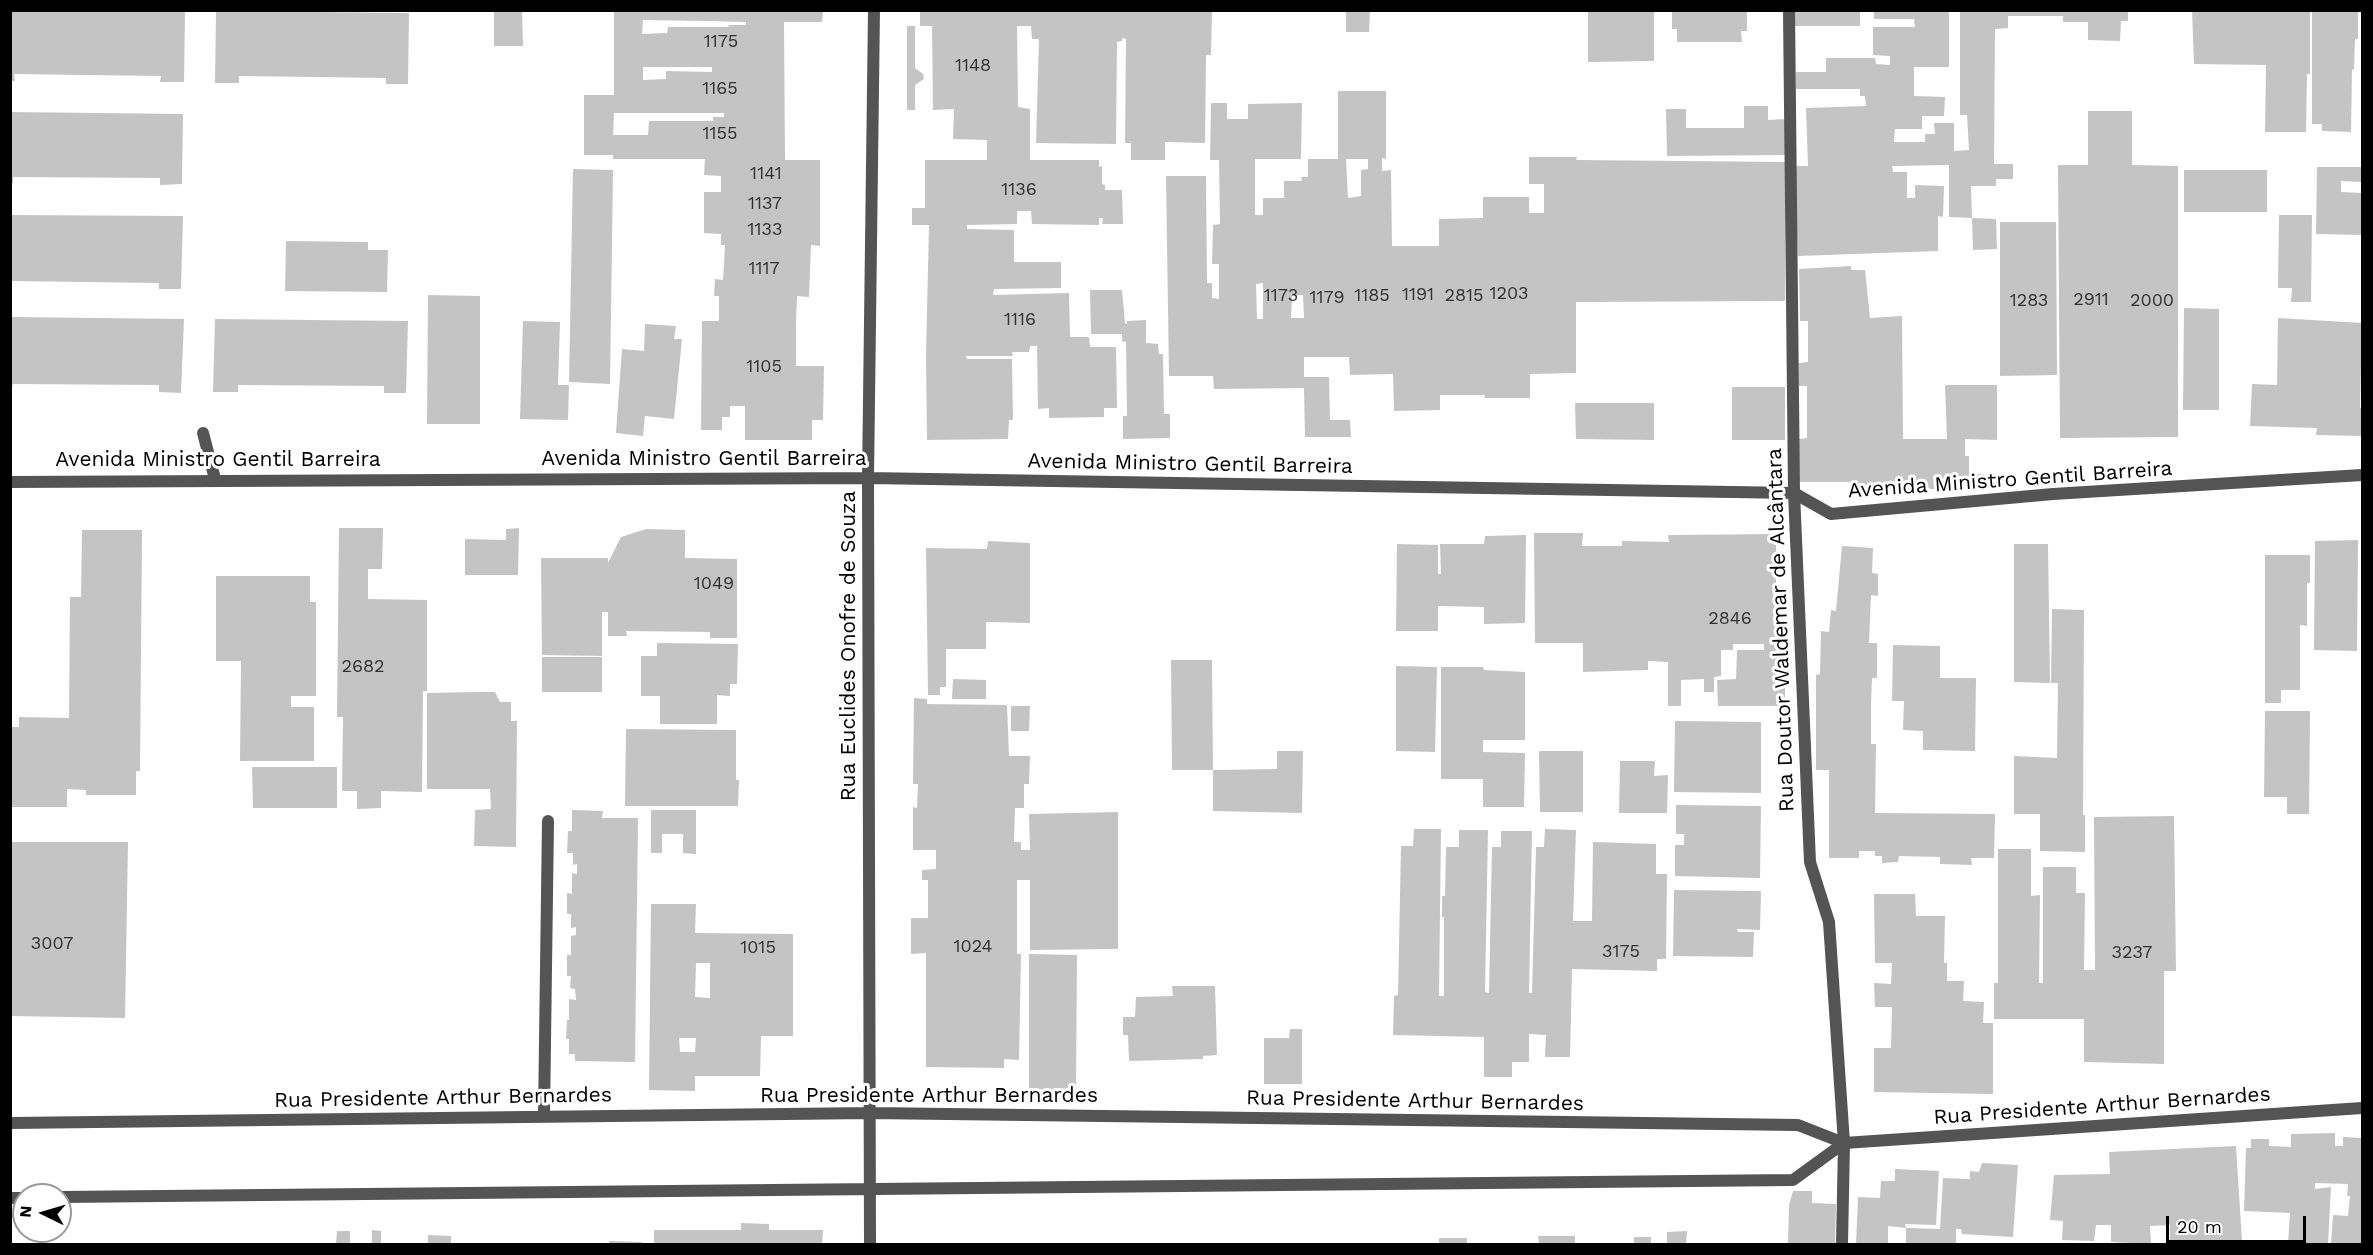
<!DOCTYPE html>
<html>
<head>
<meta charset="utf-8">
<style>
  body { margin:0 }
  #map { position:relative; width:2373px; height:1255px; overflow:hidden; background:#fff; font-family:"Work Sans",sans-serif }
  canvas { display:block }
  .frame { position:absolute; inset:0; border:12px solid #000; pointer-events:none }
  .north { position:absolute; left:12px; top:1183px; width:60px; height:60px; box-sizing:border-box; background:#fff; border:2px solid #999; border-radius:50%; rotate:275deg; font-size:16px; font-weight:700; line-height:24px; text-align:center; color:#000 }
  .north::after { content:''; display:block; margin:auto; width:21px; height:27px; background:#000; clip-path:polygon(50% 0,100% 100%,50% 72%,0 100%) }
  .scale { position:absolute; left:2166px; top:1216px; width:140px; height:27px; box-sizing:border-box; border:3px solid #000; border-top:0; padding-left:8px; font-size:18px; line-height:21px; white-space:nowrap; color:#000; -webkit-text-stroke:4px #fff; paint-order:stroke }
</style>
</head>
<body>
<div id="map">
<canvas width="2373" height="1255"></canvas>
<div class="frame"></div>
<div class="north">N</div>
<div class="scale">20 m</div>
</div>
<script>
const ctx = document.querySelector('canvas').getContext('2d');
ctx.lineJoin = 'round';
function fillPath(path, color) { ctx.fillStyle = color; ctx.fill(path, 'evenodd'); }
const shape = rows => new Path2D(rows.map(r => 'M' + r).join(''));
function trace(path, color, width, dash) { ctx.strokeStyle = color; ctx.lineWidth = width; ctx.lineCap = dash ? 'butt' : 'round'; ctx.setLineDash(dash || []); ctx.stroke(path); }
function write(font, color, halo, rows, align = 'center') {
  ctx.font = font + ' "Work Sans",sans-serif'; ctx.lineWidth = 6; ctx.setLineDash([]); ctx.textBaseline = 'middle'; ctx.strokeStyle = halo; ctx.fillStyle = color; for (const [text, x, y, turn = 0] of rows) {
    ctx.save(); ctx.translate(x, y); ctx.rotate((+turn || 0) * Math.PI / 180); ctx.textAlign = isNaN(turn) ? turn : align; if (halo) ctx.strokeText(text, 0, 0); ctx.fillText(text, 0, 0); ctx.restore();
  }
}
const building = shape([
  [10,10,185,11,184,82,160,82,161,76,14,74,15,81,10,81],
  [494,10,522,10,523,46,494,46],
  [614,10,823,10,822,22,784,22,785,160,820,160,820,246,811,245,809,297,797,296,796,322,796,366,824,366,823,420,812,420,812,440,745,440,745,406,730,406,730,417,722,417,722,430,701,430,702,321,719,321,719,296,714,296,715,279,723,280,725,245,721,245,721,234,704,233,704,192,721,192,721,176,704,175,705,159,613,159,613,155,584,155,584,95,614,95],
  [643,20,705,21,746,22,746,25,728,25,729,27,668,27,667,33,642,34],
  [643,67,712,67,712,72,666,71,666,79,643,80],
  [614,113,724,113,724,117,713,117,713,121,649,121,648,135,613,135],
  [920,10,1212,10,1211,55,1206,55,1205,143,1165,142,1165,160,1131,160,1131,143,1125,143,1126,39,1122,38,1122,41,1117,42,1116,144,1036,143,1039,39,1032,39,1031,26,1017,26,1018,107,1030,109,1030,160,1099,160,1099,167,1102,166,1102,184,1105,185,1105,190,1122,190,1123,224,1102,224,1103,218,1099,218,1099,225,1032,224,1031,211,1017,211,1017,224,967,225,967,229,1014,230,1014,262,1061,262,1061,288,994,289,993,295,1069,293,1070,337,1089,337,1090,347,1116,347,1117,408,1104,408,1104,417,1049,418,1049,408,1038,409,1037,346,1030,346,1029,352,1012,352,1013,356,966,356,967,359,1012,359,1013,420,1009,420,1008,439,927,440,926,355,929,225,912,225,912,208,925,208,925,160,987,160,987,140,953,139,954,109,933,110,932,26,920,26],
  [1346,10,1370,10,1369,32,1346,32],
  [1588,10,1654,10,1654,61,1588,62],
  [1672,10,1747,10,1747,31,1741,31,1742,42,1677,42,1677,29,1672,29],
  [1795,10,1860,10,1860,26,1795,26],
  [1874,10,1949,10,1949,67,1914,67,1914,96,1945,97,1944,116,1922,116,1922,129,1895,129,1894,142,1925,142,1925,134,1935,134,1934,123,1954,123,1954,151,1969,150,1967,115,1960,115,1960,10,2128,10,2128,21,2121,21,2120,41,2088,40,2088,22,2063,22,2063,16,2008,16,2008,28,1995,29,1994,164,2013,164,2013,179,1996,179,1996,186,1971,186,1972,218,1949,217,1949,165,1892,166,1893,172,1907,172,1907,198,1915,198,1915,185,1944,186,1943,217,1938,216,1938,251,1798,256,1794,166,1808,166,1806,108,1866,106,1865,96,1860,96,1860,89,1796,89,1796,72,1826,72,1826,58,1875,58,1876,64,1890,65,1890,56,1873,55,1873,27,1915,27,1914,19,1874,19],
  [2192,10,2310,10,2310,74,2307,74,2306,132,2265,132,2266,65,2194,64],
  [2312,10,2358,10,2358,39,2355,39,2354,70,2352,69,2351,132,2322,131,2322,124,2312,124],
  [216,11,409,13,408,84,386,84,386,78,239,76,239,83,215,83],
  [907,26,915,26,915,68,923,74,924,79,915,85,915,110,907,110],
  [1338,91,1386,91,1386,159,1382,158,1382,171,1391,170,1392,246,1439,246,1439,219,1483,218,1483,197,1529,197,1529,213,1544,213,1544,184,1529,184,1529,157,1577,157,1576,160,1785,162,1785,301,1576,302,1576,373,1530,374,1530,398,1484,398,1485,395,1440,395,1440,410,1394,411,1393,374,1350,375,1349,357,1304,357,1304,377,1329,377,1330,420,1350,420,1351,437,1305,437,1304,388,1214,389,1213,376,1169,376,1166,176,1206,176,1207,283,1212,283,1212,298,1219,299,1219,264,1212,264,1213,225,1220,224,1219,160,1210,160,1211,103,1227,103,1227,119,1248,119,1248,104,1302,103,1301,159,1255,159,1255,215,1263,215,1263,198,1284,198,1284,181,1302,181,1301,177,1308,177,1308,159,1338,159],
  [1346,159,1368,159,1368,169,1361,170,1361,196,1348,198],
  [1263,283,1263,319,1257,319,1256,284],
  [1303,295,1304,318,1291,318,1292,296],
  [1744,106,1768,106,1768,120,1785,119,1785,155,1667,156,1666,109,1686,109,1686,128,1744,128],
  [2088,111,2132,111,2132,165,2178,166,2178,437,2060,438,2058,165,2088,165],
  [10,112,183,114,182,184,160,185,160,178,13,177,13,183,10,183],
  [2317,167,2361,167,2361,182,2341,181,2341,192,2362,193,2362,235,2316,234],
  [573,169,613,170,610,384,569,382],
  [2184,170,2267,170,2267,212,2184,212],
  [10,215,183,216,181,289,159,289,159,283,10,281],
  [2279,215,2312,215,2311,302,2291,302,2292,288,2278,288],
  [1972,218,1996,219,1997,249,1973,250],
  [2000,222,2056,222,2057,375,2000,376],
  [286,241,368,242,368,250,388,250,387,292,285,291],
  [1851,266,1851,270,1865,270,1870,318,1902,316,1903,439,1947,439,1945,385,1997,385,1997,440,1965,439,1965,456,1969,456,1969,474,1984,474,1984,485,1954,485,1953,489,1853,489,1854,482,1799,482,1799,439,1807,438,1807,386,1799,386,1799,363,1808,362,1808,321,1800,321,1799,269],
  [1090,290,1122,290,1125,323,1127,324,1127,321,1146,320,1146,343,1158,344,1159,354,1163,354,1164,414,1170,414,1170,438,1123,439,1123,416,1127,416,1126,342,1122,341,1122,334,1091,334],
  [428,295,480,296,480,424,427,424],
  [2184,308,2219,309,2219,410,2183,410],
  [10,317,184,319,181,393,159,392,159,385,13,384,10,393],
  [2278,318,2362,323,2360,408,2362,408,2362,436,2316,435,2317,428,2250,426,2252,384,2277,385],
  [215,319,408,321,406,393,384,393,384,386,238,385,238,392,213,392],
  [523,321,560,322,558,385,569,385,568,420,520,419],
  [645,324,676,326,674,339,682,339,674,419,645,416,643,436,616,433,622,349,644,351],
  [1732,387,1785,387,1785,440,1732,440],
  [1575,403,1654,403,1654,440,1576,439],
  [339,528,383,528,382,569,368,569,368,599,427,600,427,691,423,691,422,792,381,791,381,808,357,809,357,791,342,791,343,717,337,717],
  [519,528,518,575,465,575,465,539,506,540,506,529],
  [646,529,685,530,685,558,737,559,737,638,710,638,710,632,626,631,627,636,608,636,608,612,602,612,602,656,542,655,541,558,608,558,608,563,621,537],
  [82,530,142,530,140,771,136,771,136,795,86,795,86,790,67,789,67,807,10,807,10,727,19,727,19,717,69,718,70,597,81,597],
  [1534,533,1583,533,1582,546,1622,546,1622,541,1669,542,1668,535,1672,535,1776,534,1776,675,1785,675,1785,706,1718,706,1717,680,1736,679,1737,650,1764,650,1764,644,1733,644,1733,650,1721,650,1721,676,1714,677,1714,692,1704,692,1704,679,1681,680,1681,706,1668,706,1668,662,1648,661,1648,670,1583,672,1583,643,1535,643],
  [1526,535,1525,623,1484,624,1484,607,1438,606,1438,631,1396,631,1397,544,1438,545,1438,574,1441,574,1440,544,1484,544,1485,536],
  [2358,540,2357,651,2314,650,2315,541],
  [988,541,1030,543,1030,623,986,622,986,649,946,649,946,687,940,687,940,695,928,695,926,548,987,549],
  [2014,544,2048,544,2050,683,2014,682],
  [1842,546,1873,548,1872,573,1878,574,1878,596,1871,595,1869,643,1877,643,1877,678,1872,678,1871,703,1871,744,1876,744,1875,813,1995,814,1994,858,1971,858,1972,865,1940,864,1940,857,1899,856,1898,862,1882,863,1882,856,1875,856,1875,851,1859,851,1859,858,1829,858,1829,770,1816,770,1816,675,1820,674,1821,631,1829,632,1831,610,1836,611],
  [2265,555,2310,555,2310,583,2307,583,2307,626,2300,625,2300,690,2281,690,2281,703,2265,703],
  [216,576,310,576,310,602,316,602,316,696,291,696,291,707,314,707,314,761,240,761,241,661,216,661],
  [2052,609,2084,610,2083,815,2085,815,2085,852,2040,851,2040,814,2014,814,2014,756,2057,758,2058,683,2051,683],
  [657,643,738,644,737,684,730,684,730,696,717,695,717,724,660,724,660,696,641,696,641,656,657,656],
  [1893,645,1940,646,1940,678,1976,678,1975,751,1923,750,1923,731,1903,730,1904,701,1892,701],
  [542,657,602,657,602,692,542,692],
  [1171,660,1212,660,1213,770,1172,770],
  [1396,666,1437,667,1435,752,1396,751],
  [1441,667,1483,667,1484,670,1525,672,1525,740,1483,740,1483,752,1525,753,1524,807,1483,807,1483,779,1441,779],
  [953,679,986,680,986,699,952,699],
  [477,692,495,692,500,702,511,702,511,721,517,721,516,847,474,846,475,810,491,809,490,789,427,789,427,693],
  [914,698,927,699,927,704,1007,705,1009,756,1030,756,1029,784,1024,784,1024,808,1015,808,1014,842,1021,842,1021,850,1030,850,1029,814,1118,812,1118,949,1030,950,1030,880,1017,880,1017,954,1021,954,1019,1060,1004,1059,1004,1068,926,1067,926,953,911,954,911,918,928,918,928,880,922,880,922,870,936,869,936,850,913,850,913,807,917,808,918,784,913,784],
  [1011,706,1030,706,1029,731,1011,731],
  [2265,711,2310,711,2309,814,2287,814,2287,797,2264,797],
  [1675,721,1761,722,1761,793,1674,792],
  [626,729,736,730,736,780,739,780,738,806,625,806],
  [1277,751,1303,751,1302,813,1213,811,1213,770,1277,769],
  [1539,751,1583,751,1583,812,1540,812],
  [1620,761,1655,761,1654,776,1668,775,1667,813,1619,813],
  [252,767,337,767,337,808,253,808],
  [1676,805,1761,806,1760,878,1675,876,1675,845,1684,845,1684,834,1676,834],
  [572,810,603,811,602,818,638,818,635,1062,575,1061,575,1054,569,1054,569,1039,566,1039,567,1020,569,1020,569,999,576,1000,575,989,570,988,571,976,567,976,567,955,571,955,571,936,576,935,576,927,571,928,571,914,567,914,567,893,572,894,572,873,577,874,577,864,573,865,573,853,567,853,568,831,572,831],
  [651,810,696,810,696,854,683,853,683,834,662,834,662,853,651,853],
  [2174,816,2176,971,2164,971,2164,1064,2084,1062,2084,1019,1994,1019,1994,983,1998,983,1998,849,2031,849,2031,896,2040,895,2039,983,2043,983,2043,867,2076,867,2076,893,2085,893,2084,970,2095,970,2094,817],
  [1414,829,1441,829,1439,996,1444,996,1444,917,1442,917,1442,896,1445,896,1446,847,1459,847,1459,830,1488,830,1485,992,1489,993,1492,847,1501,847,1501,831,1532,831,1529,993,1532,993,1536,847,1544,847,1545,829,1576,830,1573,921,1592,921,1593,842,1656,844,1656,874,1667,874,1666,959,1657,959,1657,971,1572,969,1570,1057,1545,1057,1546,1035,1529,1034,1529,1062,1512,1062,1512,1077,1484,1077,1484,1037,1393,1035,1394,996,1398,995,1401,846,1413,846],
  [10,842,128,842,125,1018,10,1016],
  [1674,890,1761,891,1760,930,1737,929,1738,932,1754,932,1753,957,1673,956],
  [1874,894,1915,894,1916,916,1945,916,1944,963,1947,963,1947,981,1964,981,1963,1001,1984,1002,1983,1023,1993,1023,1993,1094,1874,1092,1874,1048,1891,1048,1892,1007,1875,1007,1874,983,1891,984,1892,963,1875,963],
  [651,904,696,904,695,933,793,934,793,1036,761,1036,760,1076,695,1076,695,1091,649,1090],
  [696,963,710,963,710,998,695,997],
  [679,1038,696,1038,695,1052,680,1052],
  [1029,954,1077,955,1076,1090,1029,1089],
  [1172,986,1215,986,1217,1055,1203,1056,1203,1059,1129,1061,1128,1035,1123,1035,1123,1017,1135,1017,1136,997,1173,996],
  [1290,1029,1302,1029,1302,1084,1264,1084,1264,1038,1289,1038],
  [2335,1133,2335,1146,2343,1146,2343,1137,2362,1138,2362,1244,2331,1244,2333,1215,2348,1216,2350,1196,2347,1196,2348,1184,2315,1183,2315,1189,2331,1187,2328,1244,2288,1244,2290,1213,2244,1211,2246,1148,2251,1148,2251,1139,2269,1139,2269,1146,2291,1147,2291,1134],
  [2236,1146,2242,1241,2170,1244,2170,1225,2150,1226,2151,1244,2111,1242,2111,1225,2096,1225,2094,1241,2062,1240,2063,1221,2050,1220,2054,1175,2110,1174,2109,1152],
  [1982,1163,2018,1165,2013,1237,1962,1234,1961,1229,1956,1229,1956,1244,1906,1244,1906,1228,1940,1229,1943,1178,1970,1179,1970,1171,1979,1172],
  [1895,1169,1939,1171,1936,1225,1905,1224,1906,1228,1888,1226,1888,1244,1856,1244,1858,1197,1880,1198,1881,1181,1895,1181],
  [1793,1191,1812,1191,1812,1203,1836,1204,1835,1244,1788,1244,1789,1205],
  [741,1223,769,1224,769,1230,823,1230,822,1244,654,1244,654,1230,741,1230],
  [372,1230,381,1231,381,1244,372,1244],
  [337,1231,350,1231,350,1244,336,1244],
  [1687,1231,1686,1244,1667,1244,1667,1232],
  [428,1235,451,1236,451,1244,428,1244],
  [1538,1236,1575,1236,1575,1244,1539,1244],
  [1634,1237,1651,1237,1651,1244,1634,1244],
  [1439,1238,1467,1238,1467,1244,1439,1244],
  [609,1241,642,1242,642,1244,609,1244]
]);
const service = shape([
  [1789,10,1794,493],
  [203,433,215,479],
  [1842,1244,1844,1143]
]);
const minor = shape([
  [10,482,868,478,1794,493,1831,514,2053,494,2362,475],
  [1794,493,1810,862,1829,922,1844,1143],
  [544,1115,548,821],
  [10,1123,871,1113,1798,1125,1844,1143,2362,1108],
  [60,1197,1793,1180,1844,1143],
  [10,1198,24,1198],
  [870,1244,868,478,874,10]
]);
const numberNames = [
  ["1175",721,42],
  ["1148",973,66],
  ["1165",720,89],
  ["1155",720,134],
  ["1141",766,174],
  ["1136",1019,190],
  ["1137",765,204],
  ["1133",765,230],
  ["1117",764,269],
  ["1203",1509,294],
  ["1191",1418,295],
  ["1173",1281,296],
  ["1185",1372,296],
  ["2815",1464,296],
  ["1179",1327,298],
  ["2911",2091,300],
  ["1283",2029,301],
  ["2000",2152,301],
  ["1116",1020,320],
  ["1105",764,367],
  ["1049",714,584],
  ["2846",1730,619],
  ["2682",363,667],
  ["3007",52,944],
  ["1024",973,947],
  ["1015",758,948],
  ["3175",1621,952],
  ["3237",2132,953]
];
const streetNames = [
  ["Avenida Ministro Gentil Barreira",704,459],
  ["Avenida Ministro Gentil Barreira",218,460],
  ["Avenida Ministro Gentil Barreira",1190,464,1],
  ["Avenida Ministro Gentil Barreira",2010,480,-4],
  ["Rua Doutor Waldemar de Alcântara",1781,630,-92],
  ["Rua Euclides Onofre de Souza",849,646,-90],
  ["Rua Presidente Arthur Bernardes",929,1096],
  ["Rua Presidente Arthur Bernardes",443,1098,-1],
  ["Rua Presidente Arthur Bernardes",1415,1101,1],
  ["Rua Presidente Arthur Bernardes",2102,1106,-4]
];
fillPath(building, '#c4c4c4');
trace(service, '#545454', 12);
trace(minor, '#545454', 12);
write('18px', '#313131', null, numberNames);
write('21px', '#000', '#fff', streetNames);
</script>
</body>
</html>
